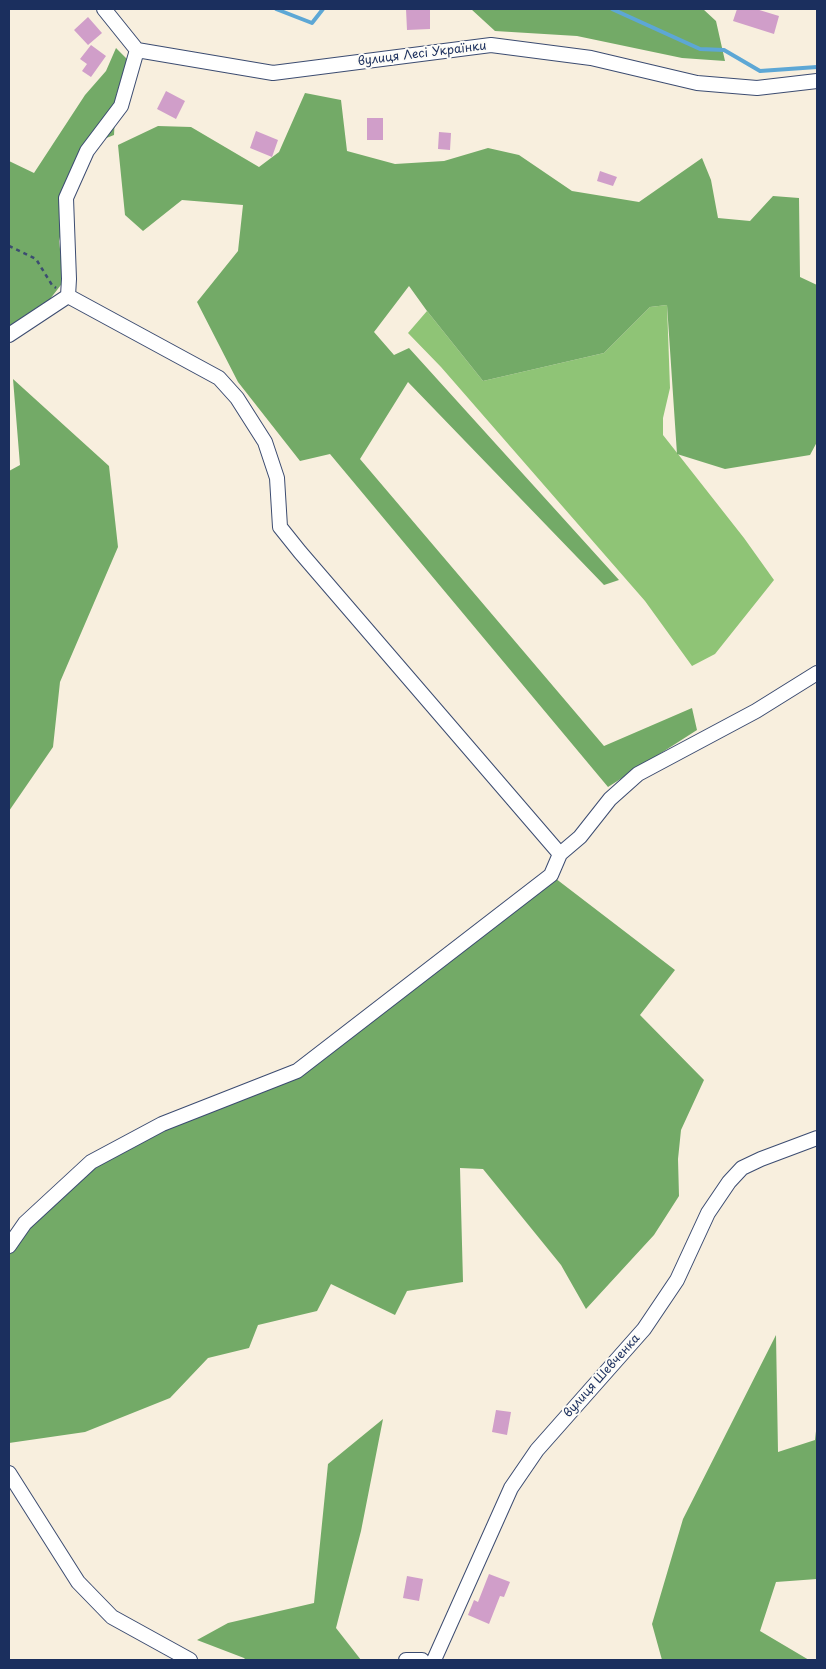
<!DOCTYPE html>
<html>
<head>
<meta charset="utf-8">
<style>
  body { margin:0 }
  #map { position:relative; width:826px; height:1669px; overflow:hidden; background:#f8efde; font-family:"Playpen Sans",sans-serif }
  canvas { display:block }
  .frame { position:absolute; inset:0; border:10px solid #1b2f5e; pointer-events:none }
</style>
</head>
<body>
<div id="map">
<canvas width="826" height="1669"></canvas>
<div class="frame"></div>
</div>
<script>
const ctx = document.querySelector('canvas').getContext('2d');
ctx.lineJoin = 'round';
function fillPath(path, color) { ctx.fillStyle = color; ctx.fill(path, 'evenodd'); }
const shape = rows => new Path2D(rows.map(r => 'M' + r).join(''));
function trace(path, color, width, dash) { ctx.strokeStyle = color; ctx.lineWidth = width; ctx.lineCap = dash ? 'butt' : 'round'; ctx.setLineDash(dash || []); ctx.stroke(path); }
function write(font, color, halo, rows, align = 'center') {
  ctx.font = font + ' "Playpen Sans",sans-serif'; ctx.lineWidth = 4; ctx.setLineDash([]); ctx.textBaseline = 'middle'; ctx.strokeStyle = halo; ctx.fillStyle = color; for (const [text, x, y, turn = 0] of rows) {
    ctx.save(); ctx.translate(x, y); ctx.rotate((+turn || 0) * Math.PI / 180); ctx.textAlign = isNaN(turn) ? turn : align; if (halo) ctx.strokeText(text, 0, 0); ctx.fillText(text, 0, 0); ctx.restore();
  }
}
const green = shape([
  [667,305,670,388,663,418,663,435,744,538,774,580,715,654,692,666,645,601,441,367,408,333,427,311,483,381,604,353,650,307]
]);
const forest = shape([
  [471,9,703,9,716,21,725,61,682,58,577,36,495,31],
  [116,48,127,59,116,96,114,135,81,148,59,241,64,281,50,299,9,326,9,161,34,173,85,95,106,71],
  [305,93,341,100,347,151,395,164,444,161,488,148,519,155,572,191,639,202,702,158,711,180,718,218,750,221,773,196,799,198,800,277,817,285,817,442,810,455,725,469,677,454,667,305,650,307,604,353,483,381,427,311,409,286,374,332,394,355,409,348,619,580,604,585,408,382,360,459,604,746,692,708,697,730,608,787,330,454,300,461,238,382,197,302,238,251,243,205,182,200,143,231,125,215,118,145,158,126,191,127,259,167,279,152],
  [13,379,109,466,118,547,60,682,53,747,9,811,9,471,20,465],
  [551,875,675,970,640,1015,704,1080,681,1130,678,1159,679,1196,654,1235,586,1309,561,1265,483,1169,460,1168,463,1282,407,1291,395,1315,331,1284,317,1311,258,1325,249,1348,208,1358,170,1398,85,1432,9,1443,9,1246,91,1162,297,1071],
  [776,1335,778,1452,815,1440,817,1422,817,1579,776,1582,760,1631,809,1660,662,1660,652,1624,683,1519],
  [383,1419,361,1531,336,1628,361,1660,246,1660,244,1658,197,1640,228,1623,314,1603,328,1464]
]);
const stream = shape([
  [276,9,312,23,323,9],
  [612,9,700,49,724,50,760,71,817,67]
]);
const building = shape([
  [406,9,430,9,430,29,407,30],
  [737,9,756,9,779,16,774,34,733,21],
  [88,17,102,33,88,45,74,30],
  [91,45,106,56,91,77,82,71,87,64,80,59],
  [166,91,185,101,176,119,157,109],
  [367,118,383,118,383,140,367,140],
  [256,131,278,140,272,157,250,148],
  [439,132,451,133,450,150,438,149],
  [600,171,617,177,613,186,597,181],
  [496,1410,511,1412,507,1435,492,1432],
  [489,1574,510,1582,504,1597,500,1596,489,1624,468,1615,474,1600,478,1602],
  [407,1576,423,1579,419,1601,403,1598]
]);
const path = shape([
  [9,246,36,259,52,285,56,288]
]);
const minor = shape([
  [104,9,137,50,273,73,491,45,591,58,697,83,757,88,817,81],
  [137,50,121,106,87,151,66,198,69,279,68,296,219,378,237,398,265,442,277,478,280,527,300,552,560,854,580,837,610,799,638,774,756,711,817,673],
  [9,335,68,296],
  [9,1246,25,1223,91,1162,162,1124,297,1071,551,875,560,854],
  [9,1473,78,1582,112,1617,190,1660],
  [406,1660,422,1660],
  [434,1660,511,1488,537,1450,644,1329,677,1280,708,1213,729,1182,742,1168,761,1159,817,1138]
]);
const streetNames = [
  ["вулиця Лесі Українки",422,54,-7],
  ["вулиця Шевченка",602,1376,-48]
];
fillPath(green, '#8fc476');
fillPath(forest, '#73aa67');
trace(stream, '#5da7d5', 4);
fillPath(building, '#d09ec9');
trace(minor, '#3c4c71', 16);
trace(path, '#3c4c71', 2.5, [4, 4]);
trace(minor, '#fff', 14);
write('12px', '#1b2f5e', '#fdfcf7', streetNames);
</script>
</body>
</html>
